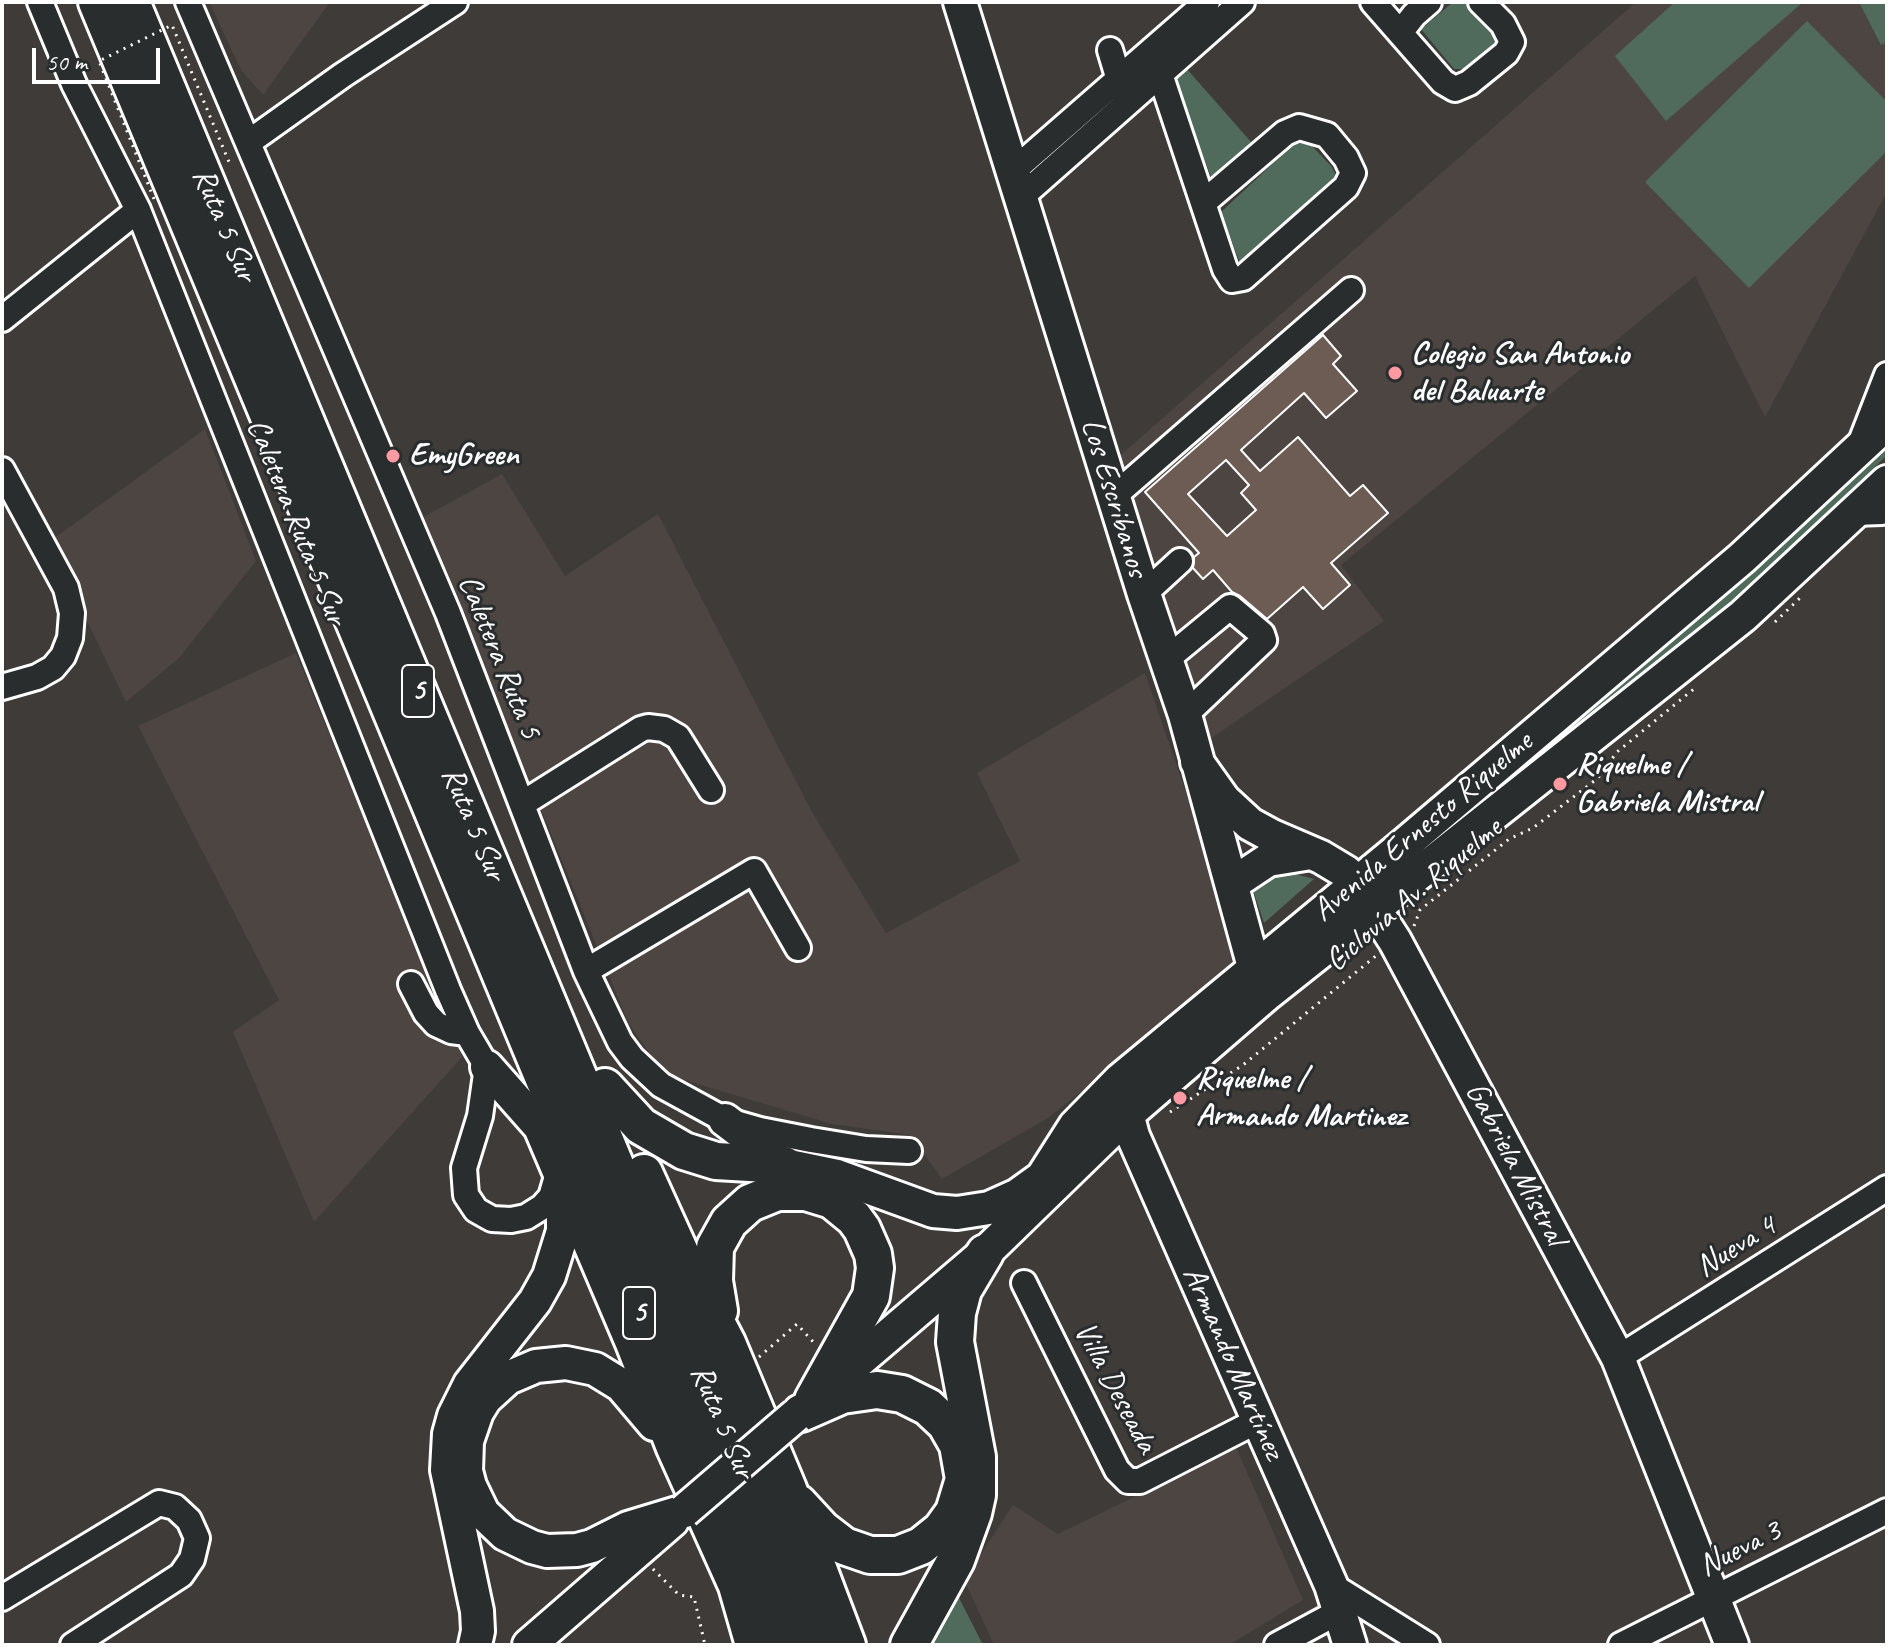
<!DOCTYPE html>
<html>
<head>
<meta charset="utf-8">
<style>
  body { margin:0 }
  #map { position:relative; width:1889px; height:1647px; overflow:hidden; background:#3e3b39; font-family:Caveat,sans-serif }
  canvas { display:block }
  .frame { position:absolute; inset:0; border:4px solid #fff; pointer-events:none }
  .scale { position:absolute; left:32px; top:48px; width:128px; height:36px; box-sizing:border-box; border:4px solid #fff; border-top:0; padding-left:10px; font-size:24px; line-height:28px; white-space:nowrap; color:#fff; -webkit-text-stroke:6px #2a2d2e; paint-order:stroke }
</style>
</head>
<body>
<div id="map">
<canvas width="1889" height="1647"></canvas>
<div class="frame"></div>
<div class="scale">50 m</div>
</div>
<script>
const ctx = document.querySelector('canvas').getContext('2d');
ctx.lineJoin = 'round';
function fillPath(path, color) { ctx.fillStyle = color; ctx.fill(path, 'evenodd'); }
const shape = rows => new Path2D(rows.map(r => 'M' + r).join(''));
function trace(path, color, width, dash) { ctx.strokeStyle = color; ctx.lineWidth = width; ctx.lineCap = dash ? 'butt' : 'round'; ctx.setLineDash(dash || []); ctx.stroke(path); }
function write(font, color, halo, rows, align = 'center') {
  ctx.font = font + ' Caveat,sans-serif'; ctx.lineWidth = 6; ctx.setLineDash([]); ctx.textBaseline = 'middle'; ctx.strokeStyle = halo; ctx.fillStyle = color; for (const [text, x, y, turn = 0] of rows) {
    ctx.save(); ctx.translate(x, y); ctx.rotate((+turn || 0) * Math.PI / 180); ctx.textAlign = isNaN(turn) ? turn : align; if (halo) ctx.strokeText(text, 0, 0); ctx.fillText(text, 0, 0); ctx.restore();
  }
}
const built = shape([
  [209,2,330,2,263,95,241,70],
  [1636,2,1887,2,1887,192,1765,417,1695,276,1341,565,1384,621,1204,743,1115,460],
  [205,429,256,561,179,658,126,702,49,542],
  [502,474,565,576,658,514,812,812,886,933,1020,861,977,773,1145,673,1244,962,1048,1118,942,1179,910,1135,832,1124,674,1077,649,1053,628,1022,472,641,416,521],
  [296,653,462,1057,314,1222,233,1032,279,1000,138,726],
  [1236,1447,1303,1600,1229,1645,994,1645,964,1580,1013,1505,1058,1534]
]);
const green = shape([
  [1468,2,1498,32,1497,46,1466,69,1454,69,1421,29,1452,3],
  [1675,2,1803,2,1666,121,1615,56],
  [1859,2,1887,2,1887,42,1881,45],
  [1807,21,1887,102,1887,151,1749,288,1645,182],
  [1186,68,1252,143,1211,177,1175,80],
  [1295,143,1310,144,1331,166,1338,179,1241,266,1221,212],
  [1887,435,1887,455,1751,591,1377,894,1467,802],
  [1284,871,1314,879,1264,923,1251,884],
  [954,1588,983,1645,925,1645]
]);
const building = shape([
  [1323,335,1341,356,1333,364,1357,391,1326,418,1304,393,1241,450,1260,471,1298,437,1350,496,1363,485,1388,513,1331,563,1350,585,1323,609,1303,587,1267,619,1240,596,1232,592,1213,570,1203,579,1193,568,1194,557,1199,553,1145,492,1323,335],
  [1226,460,1249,485,1241,493,1256,510,1227,536,1188,494,1226,460]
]);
const path = shape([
  [1775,622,1801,597],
  [1414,926,1420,910,1509,839,1533,828,1598,778,1617,752,1695,688],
  [1170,1112,1243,1065,1377,955],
  [759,1357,797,1324,815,1344],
  [653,1569,679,1595,694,1597,705,1645]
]);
const minor = shape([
  [40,2,74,84,138,210,448,990,467,1033,487,1067,480,1116,464,1168,466,1195,476,1210,492,1219,511,1220,526,1217,542,1207,551,1197,558,1173],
  [188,2,448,613,586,971,620,1042,632,1058,661,1085,725,1120,760,1130,811,1140,866,1149,909,1151],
  [1373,2,1443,82,1455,89,1469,83,1506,53,1512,42,1503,24,1481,2],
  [1400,33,1414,15,1429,2],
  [1110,50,1122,90],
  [1152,50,1225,269,1232,280,1243,278,1346,187,1353,173,1346,158,1327,135,1299,127,1285,133,1203,203],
  [249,142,343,75,455,2],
  [1012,172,1207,2],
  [1020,198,1242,2],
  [2,319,138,210],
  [1859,447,1887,375],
  [2,470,66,588,72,613,70,638,63,656,53,668,37,677,2,687],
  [1114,496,1351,290],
  [1854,513,1882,512,1887,508],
  [1144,594,1180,561],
  [1167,659,1230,607,1262,634,1264,640,1185,715],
  [522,804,641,729,648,727,664,729,678,737,711,790],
  [586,971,754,871,798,948],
  [411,984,426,1013,436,1024,451,1031,467,1033],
  [1024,1283,1117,1470,1128,1481,1140,1481,1259,1420],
  [1618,1358,1887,1188],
  [1331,1585,1427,1645],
  [2,1598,159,1503,175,1507,189,1520,197,1538,192,1559,181,1575,73,1645],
  [1277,1645,1340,1611],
  [1621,1645,1887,1511]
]);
const major = shape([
  [960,2,1144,594,1185,715,1254,967,1263,985],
  [1197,762,1224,800,1250,824,1272,836,1321,857,1346,872,1357,882,1395,941,1618,1358,1732,1645],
  [1232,884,1268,860,1311,853],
  [487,1067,540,1127,632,1343,673,1448,735,1586,752,1645],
  [1123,1098,1133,1136,1331,1585,1350,1645],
  [725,1120,784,1165,837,1176,933,1211,957,1213,989,1208,1018,1195,1043,1177],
  [1040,1181,1075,1126,1120,1080,1405,844,1742,558,1887,423],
  [820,1394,985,1253,1128,1114,1267,994,1743,616,1887,482],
  [654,1424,621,1385,595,1369,566,1363,536,1366,508,1378,485,1399,477,1412,467,1441,466,1471,470,1486,483,1513,505,1534,532,1547,547,1551,577,1550,592,1546,628,1528,684,1511],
  [475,1645,478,1631,477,1611,447,1470,449,1434,454,1416,470,1384,535,1301,549,1276,563,1231,563,1193],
  [529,1645,672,1521]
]);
const highway = shape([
  [97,2,779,1645],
  [131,2,815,1645],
  [605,1087,641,1126,684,1151,716,1161,784,1165],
  [644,1173,684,1261,727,1343,788,1489,847,1645],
  [719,1311,714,1281,715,1247,729,1222,750,1203,777,1192,806,1192,832,1200,854,1218,862,1229,873,1254,875,1268,871,1296,813,1400],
  [798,1503,822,1529,844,1546,870,1555,898,1555,921,1546,941,1530,954,1512,964,1479,958,1445,946,1424,928,1407,902,1394,877,1390,842,1395,801,1413],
  [909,1645,956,1560,973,1513,977,1495,977,1457,955,1342,957,1313,963,1290,985,1253]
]);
const pathBridge = shape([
  [154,199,99,61,172,25,229,162]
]);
const majorBridge = shape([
  [684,1511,796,1415]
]);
const markers = [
  [1395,373,8,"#ff9aa2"],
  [393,456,8,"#ff9aa2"],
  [1560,784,8,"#ff9aa2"],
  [1180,1098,8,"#ff9aa2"]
];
const shields = [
  [418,691,32],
  [639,1313,32]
];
const shieldNames = [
  ["5",418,691],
  ["5",639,1313]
];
const streetNames = [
  ["Ruta 5 Sur",224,225,67],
  ["Los Escribanos",1114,498,73],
  ["Caletera Ruta 5 Sur",296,522,68],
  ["Caletera Ruta 5",499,657,68],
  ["Ruta 5 Sur",473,824,67],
  ["Avenida Ernesto Riquelme",1423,827,-40],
  ["Ciclovía Av. Riquelme",1414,895,-40],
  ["Gabriela Mistral",1515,1164,62],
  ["Nueva 4",1736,1247,-32],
  ["Armando Martínez",1233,1363,66],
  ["Villa Deseada",1115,1388,62],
  ["Ruta 5 Sur",722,1422,67],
  ["Nueva 3",1740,1549,-27]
];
const poiNames = [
  ["Colegio San Antonio",1411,355],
  ["del Baluarte",1411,392],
  ["EmyGreen",409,456],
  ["Riquelme /",1576,766],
  ["Gabriela Mistral",1576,803],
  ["Riquelme /",1196,1080],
  ["Armando Martinez",1196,1117]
];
fillPath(built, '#4c4541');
fillPath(green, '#506b5b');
fillPath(building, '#6c5c54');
trace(building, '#fff', 2);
trace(minor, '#fff', 30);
trace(major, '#fff', 38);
trace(highway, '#fff', 42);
trace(path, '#fff', 3, [2, 6]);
trace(minor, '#2a2d2e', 24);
trace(major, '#2a2d2e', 32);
trace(highway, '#2a2d2e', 36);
trace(majorBridge, '#fff', 38, []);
trace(pathBridge, '#fff', 3, [2, 6]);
trace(majorBridge, '#2a2d2e', 32);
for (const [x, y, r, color] of markers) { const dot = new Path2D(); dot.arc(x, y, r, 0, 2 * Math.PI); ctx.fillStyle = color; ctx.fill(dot); trace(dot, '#2a2d2e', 3); }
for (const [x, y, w] of shields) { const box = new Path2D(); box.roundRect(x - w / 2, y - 26, w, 52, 6); ctx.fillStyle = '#2a2d2e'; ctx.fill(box); trace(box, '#fff', 2); }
write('bold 30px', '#fff', null, shieldNames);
write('32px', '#fff', '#2a2d2e', streetNames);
write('bold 32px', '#fff', '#2a2d2e', poiNames, 'left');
</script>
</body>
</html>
